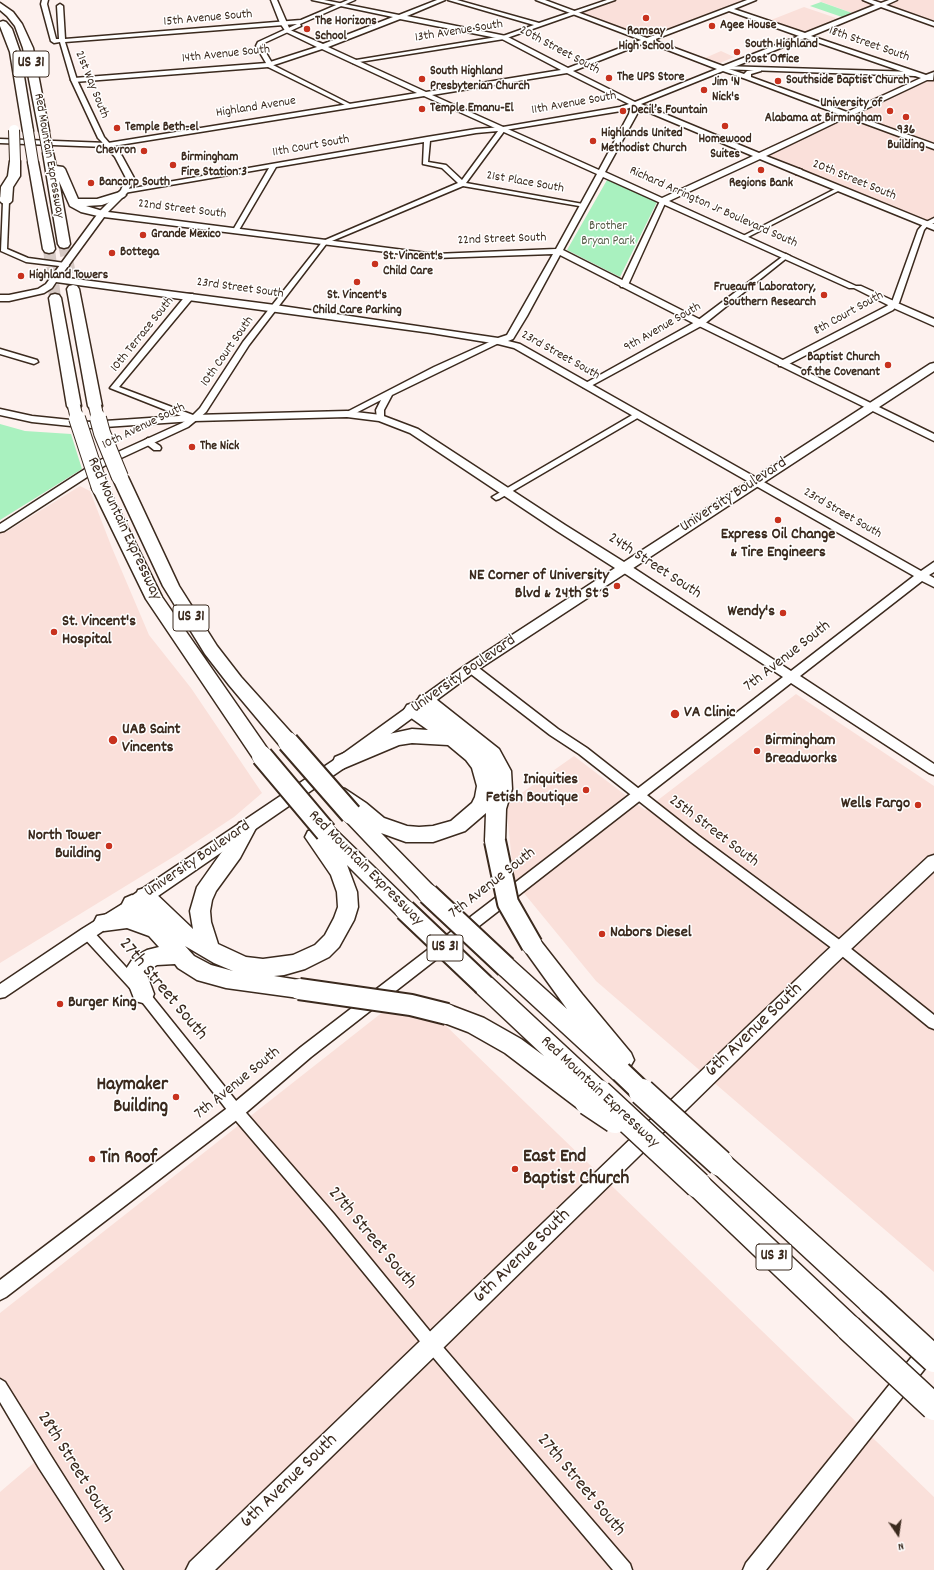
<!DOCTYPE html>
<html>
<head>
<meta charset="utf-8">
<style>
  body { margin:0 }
  #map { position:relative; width:934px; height:1570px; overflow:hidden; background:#fdf1ee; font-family:Dekko,sans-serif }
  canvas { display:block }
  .north { position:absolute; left:878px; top:1514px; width:40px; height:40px; -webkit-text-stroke:3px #fff; paint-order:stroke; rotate:167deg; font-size:11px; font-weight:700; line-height:16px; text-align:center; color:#3b2a1e }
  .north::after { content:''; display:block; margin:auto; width:14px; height:18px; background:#3b2a1e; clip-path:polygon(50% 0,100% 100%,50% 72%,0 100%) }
</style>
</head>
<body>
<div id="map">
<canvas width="934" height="1570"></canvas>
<div class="north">N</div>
</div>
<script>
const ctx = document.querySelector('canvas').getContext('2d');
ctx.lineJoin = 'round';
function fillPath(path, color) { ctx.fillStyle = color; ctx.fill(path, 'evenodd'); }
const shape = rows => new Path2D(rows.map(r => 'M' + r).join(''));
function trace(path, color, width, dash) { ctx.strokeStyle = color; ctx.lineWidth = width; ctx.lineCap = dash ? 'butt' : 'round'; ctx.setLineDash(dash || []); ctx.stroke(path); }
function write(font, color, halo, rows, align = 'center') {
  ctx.font = font + ' Dekko,sans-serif'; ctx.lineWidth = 3; ctx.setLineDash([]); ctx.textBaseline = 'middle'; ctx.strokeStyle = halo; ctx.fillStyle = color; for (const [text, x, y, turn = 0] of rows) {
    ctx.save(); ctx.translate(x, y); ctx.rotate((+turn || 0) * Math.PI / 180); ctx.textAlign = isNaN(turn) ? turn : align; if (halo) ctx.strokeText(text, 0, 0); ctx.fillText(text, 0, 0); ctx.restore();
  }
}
const built = shape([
  [612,0,752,0,647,40,575,13],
  [822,0,866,0,878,5,891,0,934,0,934,25,880,6,804,35,766,22,804,7,842,20,855,14,819,1],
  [721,51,734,57,720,63,705,58],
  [934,70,934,226,759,154,758,152],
  [80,486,90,491,112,548,149,635,191,688,262,793,234,817,178,854,0,963,0,529,6,532],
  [796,694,934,786,934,1272,596,981,514,881,506,804,574,756,645,810],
  [384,1011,442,1022,934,1497,934,1570,0,1570,0,1492,36,1461,0,1402,0,1313]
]);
const green = shape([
  [821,2,852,13,842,17,810,6],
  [607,180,657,202,620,277,567,250],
  [0,424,25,431,71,434,82,469,0,520]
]);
const motorwayTunnel = shape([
  [64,244,73,289],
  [49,249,55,298]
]);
const minor = shape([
  [42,0,48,0,47,4,56,39,59,39,57,6,60,4,63,6,65,39,301,20,348,0,355,0,300,24,301,26,262,44,262,46,272,63,271,64,354,106,349,107,266,66,266,63,256,46,258,42,297,24,65,42,77,80,104,137,111,145,106,146,98,138,71,80,60,42,54,43,51,41,41,4,42,0],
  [448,0,457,0,539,23,607,0,615,0,504,39,353,63,350,61,503,36,534,25,448,0],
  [723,66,915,72,918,74,915,76,721,69,721,67,723,66],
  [635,102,638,104,637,105,621,111,505,130,466,183,583,204,585,205,585,207,463,186,327,243,249,345,206,412,197,420,191,420,110,388,187,294,193,294,193,298,119,387,193,415,200,408,243,342,323,241,458,183,442,168,423,164,424,142,276,167,239,230,236,232,233,230,269,168,124,193,121,191,122,190,427,137,476,129,503,127,620,107,635,102],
  [498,131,462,180,446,165,428,162,430,141,476,133,498,131],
  [837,188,842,189,746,238,741,237,837,188],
  [0,197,9,201,7,249,28,258,65,263,69,265,68,267,26,262,1,251,3,202,0,201,0,197],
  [663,199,666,201,628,285,624,287,621,287,620,285,660,201,663,199],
  [924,223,929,224,924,230,899,303,893,310,785,366,779,366,779,362,887,306,892,302,918,230,924,223],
  [786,254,790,256,788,257,703,325,589,387,583,387,582,385,697,321,786,254],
  [496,339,499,339,503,341,392,395,384,410,384,420,381,420,377,418,376,410,381,400,350,416,344,416,343,414,434,367,496,339],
  [0,349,37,360,38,362,34,364,0,354,0,349],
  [634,414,640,414,641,416,499,499,496,500,492,497,634,414],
  [148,438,160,446,161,448,160,450,154,450,145,443,144,441,148,438],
  [471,664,475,665,558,729,587,748,699,836,845,944,934,1015,934,1029,929,1027,837,952,691,842,579,754,550,735,467,671,466,668,467,665,471,664],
  [87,928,91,929,147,990,241,1107,334,1214,437,1340,630,1564,632,1570,613,1570,427,1350,324,1224,231,1115,139,998,83,937,81,933,83,929,87,928],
  [0,1379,5,1382,51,1456,123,1570,105,1570,39,1468,0,1402,0,1379]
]);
const tertiary = shape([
  [271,0,277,0,290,30,323,44,393,17,312,0,324,0,399,15,437,0,445,0,407,16,506,36,568,68,641,40,536,0,545,0,647,38,747,0,756,0,734,9,805,33,875,5,863,0,872,0,881,3,889,0,897,0,886,5,934,22,934,26,881,7,811,36,926,75,934,72,933,80,927,80,853,115,934,144,934,149,847,117,766,156,802,170,802,174,796,174,760,159,669,201,856,286,861,286,896,302,897,304,896,306,890,306,854,288,849,288,603,177,563,250,703,321,934,434,934,441,697,325,560,255,527,316,513,339,508,341,520,344,921,571,934,562,934,572,929,575,934,578,934,587,922,581,800,676,934,764,934,775,929,773,791,683,311,1057,242,1116,6,1297,0,1300,0,1280,230,1106,301,1047,783,677,621,571,619,568,621,565,629,565,791,671,914,576,514,348,498,344,431,333,56,282,52,288,44,293,9,301,0,301,0,295,9,295,38,289,46,284,99,212,121,190,126,178,115,157,106,147,0,143,0,139,108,143,417,93,322,49,268,67,74,82,71,80,74,78,267,63,317,47,286,32,280,23,271,0],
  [729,11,799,36,723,66,653,40,729,11],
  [400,19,502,39,561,70,426,92,328,47,400,19],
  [805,38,921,78,847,112,751,77,751,74,761,71,761,69,747,71,744,74,729,69,805,38],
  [647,42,717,69,635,102,573,71,647,42],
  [723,71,746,79,841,115,759,153,641,104,723,71],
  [567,73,631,105,629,114,599,170,432,95,567,73],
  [424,96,597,174,556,249,435,254,108,212,127,193,134,178,122,156,113,146,424,96],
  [638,108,648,112,753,156,662,198,605,172,637,114,638,108],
  [104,217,435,258,553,254,507,335,498,338,275,305,60,277,104,217],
  [934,218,934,223,926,226,922,224,934,218],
  [194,415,199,418,188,427,104,466,4,531,0,532,0,524,96,462,182,423,194,415],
  [132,898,137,900,139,904,137,908,5,997,0,998,0,984,82,929,132,898],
  [929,1340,934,1342,934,1357,766,1570,743,1570,746,1563,923,1343,929,1340]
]);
const secondary = shape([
  [799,169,934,224,934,230,796,174,795,172,799,169],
  [893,301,934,319,934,326,889,306,888,304,893,301],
  [934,363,934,371,476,671,347,766,142,907,136,909,130,907,128,902,130,897,337,758,466,665,615,568,557,531,410,433,379,421,347,417,194,421,90,428,32,422,0,415,0,409,32,416,90,422,194,415,347,411,381,415,418,429,565,525,624,562,930,364,934,363],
  [934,855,934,871,833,966,439,1352,215,1570,186,1570,190,1562,821,956,928,857,934,855]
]);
const motorway = shape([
  [0,3,13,12,22,24,33,48,49,131,48,133,44,134,39,131,23,48,15,26,7,16,0,10,0,3],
  [3,21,6,22,12,29,20,52,33,131,28,134,23,131,10,52,0,26,0,22,3,21],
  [48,150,53,153,56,166,63,167,65,169,78,199,97,199,120,192,124,193,126,195,124,197,102,205,86,206,106,212,108,214,106,216,102,217,81,212,70,206,59,181,70,244,68,247,64,248,60,247,58,244,43,153,48,150],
  [15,158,20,161,20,176,13,187,12,201,10,203,6,204,2,203,0,201,1,187,8,176,10,161,15,158],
  [33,159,38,162,55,249,53,252,49,253,45,252,43,249,28,162,33,159],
  [73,285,77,286,79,289,102,406,100,409,95,410,90,409,88,406,67,289,69,286,73,285],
  [55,294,59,295,61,298,81,406,79,409,74,410,69,409,67,406,49,298,51,295,55,294],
  [120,472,125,474,128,477,179,586,217,646,241,677,295,737,297,742,295,747,288,749,281,747,229,685,205,654,163,586,112,477,115,474,120,472],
  [100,483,105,485,108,488,162,597,269,751,271,756,269,761,262,763,255,761,146,599,92,488,95,485,100,483],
  [426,695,432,696,499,749,511,771,512,789,506,809,505,841,502,847,495,849,488,847,485,841,486,813,465,831,433,842,406,842,381,833,435,888,438,894,435,900,428,902,421,900,345,820,342,815,346,809,331,799,328,794,331,789,338,787,345,789,366,803,384,818,407,826,419,827,433,826,451,821,472,803,475,797,477,786,472,768,466,760,448,745,412,743,399,745,342,769,335,767,333,762,335,757,389,734,412,729,428,730,407,715,404,710,407,705,413,703,420,706,417,701,420,696,426,695],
  [246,820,253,823,256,828,240,858,216,891,212,900,210,911,211,922,218,944,246,957,263,959,293,955,315,945,325,935,334,918,338,907,337,892,331,875,305,837,308,831,317,830,319,827,326,824,333,827,412,904,415,910,412,916,405,919,398,916,347,865,357,892,358,907,354,920,339,947,329,957,305,969,284,975,274,976,299,980,307,982,310,989,307,996,299,998,226,988,197,980,178,968,175,964,157,965,150,969,147,975,154,994,151,1001,143,1003,135,1001,125,975,126,969,134,957,147,950,159,947,149,936,127,928,104,931,97,928,94,922,97,916,125,911,122,904,125,898,132,895,135,897,138,890,145,888,152,890,193,929,190,911,197,887,226,846,239,823,246,820],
  [185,946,214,963,233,971,211,965,194,956,185,946],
  [532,936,539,939,582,994,631,1053,634,1060,630,1067,632,1072,629,1079,621,1082,613,1079,498,973,495,967,498,961,506,958,514,961,567,1009,521,945,525,939,532,936],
  [484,976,492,978,607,1085,610,1093,607,1101,599,1104,596,1110,588,1113,580,1110,505,1053,468,1032,439,1021,436,1014,439,1007,447,1004,484,1018,521,1039,544,1056,476,992,473,985,476,978,484,976],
  [720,1152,728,1155,880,1292,884,1301,880,1310,871,1314,862,1310,712,1171,708,1163,712,1155,720,1152],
  [698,1173,707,1177,858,1319,862,1328,858,1337,849,1341,840,1337,689,1193,686,1185,689,1177,698,1173]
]);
const motorwayBridgeFar4 = shape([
  [14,130,15,161],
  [28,131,33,162],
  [44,131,48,153]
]);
const motorwayBridgeFar3 = shape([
  [74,406,77,419],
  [95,406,98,419]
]);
const motorwayBridgeFar2 = shape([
  [77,418,100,488],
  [98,418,102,433,120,477]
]);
const motorwayBridgeFar1 = shape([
  [288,742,351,814],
  [262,756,326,832],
  [495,841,508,903,532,945],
  [428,894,506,967],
  [405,910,484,985],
  [299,989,411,1005,447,1014],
  [621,1072,643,1093]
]);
const motorwayBridge = shape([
  [642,1092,720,1163],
  [599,1093,698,1185],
  [588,1102,615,1120],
  [871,1301,934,1359],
  [849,1328,934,1407]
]);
const markers = [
  [646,18,4,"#c8321e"],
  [712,26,4,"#c8321e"],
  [307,29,4,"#c8321e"],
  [737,52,4,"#c8321e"],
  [609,78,4,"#c8321e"],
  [422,79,4,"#c8321e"],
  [778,81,4,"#c8321e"],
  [704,90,4,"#c8321e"],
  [422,109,4,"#c8321e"],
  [623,111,4,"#c8321e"],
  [890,111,4,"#c8321e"],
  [906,117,4,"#c8321e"],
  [725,126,4,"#c8321e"],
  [117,128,4,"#c8321e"],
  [593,141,4,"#c8321e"],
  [144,151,4,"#c8321e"],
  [173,165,4,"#c8321e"],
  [761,170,4,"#c8321e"],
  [91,183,4,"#c8321e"],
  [143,235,4,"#c8321e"],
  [112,253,4,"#c8321e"],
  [375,264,4,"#c8321e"],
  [21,276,4,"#c8321e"],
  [357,282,4,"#c8321e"],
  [824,295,4,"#c8321e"],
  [888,365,4,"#c8321e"],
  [192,447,4,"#c8321e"],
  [778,520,4,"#c8321e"],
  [617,586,4,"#c8321e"],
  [783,613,4,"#c8321e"],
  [54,632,4,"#c8321e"],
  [675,714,5,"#c8321e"],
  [113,740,5,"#c8321e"],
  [757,751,4,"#c8321e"],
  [586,790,4,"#c8321e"],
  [918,805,4,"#c8321e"],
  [109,846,4,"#c8321e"],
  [602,934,4,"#c8321e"],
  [60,1004,4,"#c8321e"],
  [176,1097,4,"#c8321e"],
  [92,1159,4,"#c8321e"],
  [515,1169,4,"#c8321e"]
];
const farStreetnames = [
  ["15th Avenue South",208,19,-5],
  ["13th Avenue South",459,32,-9],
  ["18th Street South",869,45,19],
  ["20th Street South",559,51,28],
  ["14th Avenue South",226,55,-6],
  ["21st Way South",91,85,68],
  ["11th Avenue South",574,104,-10],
  ["Highland Avenue",256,108,-9],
  ["11th Court South",311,147,-10],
  ["Red Mountain Expressway",48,156,80],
  ["20th Street South",854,181,22],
  ["21st Place South",525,183,10],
  ["Richard Arrington Jr Boulevard South",713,208,24],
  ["22nd Street South",182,210,7],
  ["22nd Street South",502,240,-2],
  ["23rd Street South",240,289,8],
  ["8th Court South",849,314,-29],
  ["9th Avenue South",663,328,-30],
  ["10th Terrace South",143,335,-51],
  ["10th Court South",228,352,-55],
  ["23rd Street South",560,356,29],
  ["10th Avenue South",144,427,-26],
  ["23rd Street South",842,514,30]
];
const farPoinames = [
  ["The Horizons",315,22],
  ["School",315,37],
  ["Agee House",720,26],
  ["Ramsay",646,32,"center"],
  ["High School",646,47,"center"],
  ["South Highland",745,45],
  ["Post Office",745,60],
  ["South Highland",430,72],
  ["Presbyterian Church",430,87],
  ["The UPS Store",617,78],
  ["Southside Baptist Church",786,81],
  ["Jim 'N",712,83],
  ["Nick's",712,98],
  ["University of",882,104,"right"],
  ["Alabama at Birmingham",882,119,"right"],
  ["Temple Emanu-El",430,109],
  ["Decil’s Fountain",631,111],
  ["Temple Beth-el",125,128],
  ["936",906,131,"center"],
  ["Building",906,146,"center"],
  ["Highlands United",601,134],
  ["Methodist Church",601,149],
  ["Homewood",725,140,"center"],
  ["Suites",725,155,"center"],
  ["Chevron",136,151,"right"],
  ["Birmingham",181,158],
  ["Fire Station 3",181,173],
  ["Bancorp South",99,183],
  ["Regions Bank",761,184,"center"],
  ["Grande Mexico",151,235],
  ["Bottega",120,253],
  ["St. Vincent's",383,257],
  ["Child Care",383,272],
  ["Highland Towers",29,276],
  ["Frueauff Laboratory,",816,288,"right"],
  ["Southern Research",816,303,"right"],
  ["St. Vincent's",357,296,"center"],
  ["Child Care Parking",357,311,"center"],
  ["Baptist Church",880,358,"right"],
  ["of the Covenant",880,373,"right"],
  ["The Nick",200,447]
];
const farParknames = [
  ["Brother",608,227],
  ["Bryan Park",608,242]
];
const shields = [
  [31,64,36],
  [191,618,36],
  [445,948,36],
  [774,1257,36]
];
const shieldNames = [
  ["US 31",31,64],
  ["US 31",191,618],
  ["US 31",445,948],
  ["US 31",774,1257]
];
const streetNames = [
  ["University Boulevard",734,496,-33],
  ["Red Mountain Expressway",123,529,65],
  ["24th Street South",654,567,33],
  ["7th Avenue South",788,657,-38],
  ["University Boulevard",464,675,-35],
  ["25th Street South",713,832,37],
  ["University Boulevard",198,860,-34],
  ["Red Mountain Expressway",365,869,45],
  ["7th Avenue South",493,884,-38],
  ["7th Avenue South",238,1084,-39],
  ["Red Mountain Expressway",599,1093,43]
];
const poiNames = [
  ["Express Oil Change",778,536,"center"],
  ["& Tire Engineers",778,554,"center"],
  ["NE Corner of University",609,577,"right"],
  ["Blvd & 24th St S",609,595,"right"],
  ["Wendy's",775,613,"right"],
  ["St. Vincent's",62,623],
  ["Hospital",62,641],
  ["VA Clinic",684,714],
  ["UAB Saint",122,731],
  ["Vincents",122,749],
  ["Birmingham",765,742],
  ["Breadworks",765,760],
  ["Iniquities",578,781,"right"],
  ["Fetish Boutique",578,799,"right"],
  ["Wells Fargo",910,805,"right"],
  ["North Tower",101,837,"right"],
  ["Building",101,855,"right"],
  ["Nabors Diesel",610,934],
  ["Burger King",68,1004]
];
const nearStreetnames = [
  ["27th Street South",162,990,50],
  ["6th Avenue South",755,1031,-44],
  ["27th Street South",371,1239,50],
  ["6th Avenue South",523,1257,-44],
  ["28th Street South",74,1468,58],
  ["6th Avenue South",290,1482,-44],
  ["27th Street South",580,1486,50]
];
const nearPoinames = [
  ["Haymaker",168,1086,"right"],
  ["Building",168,1108,"right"],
  ["East End",523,1158],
  ["Baptist Church",523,1180],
  ["Tin Roof",100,1159]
];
fillPath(built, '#fae0da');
fillPath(green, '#a9f1bf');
trace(motorwayTunnel, '#d6c9c4', 12, [12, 6]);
trace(minor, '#3b2a1e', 3);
trace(tertiary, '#3b2a1e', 3);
trace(secondary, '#3b2a1e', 3);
trace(motorway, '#3b2a1e', 3);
fillPath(minor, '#fff');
fillPath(tertiary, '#fff');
fillPath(secondary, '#fff');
fillPath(motorway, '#fff');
trace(motorwayBridgeFar4, '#3b2a1e', 12, []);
trace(motorwayBridgeFar3, '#3b2a1e', 14, []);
trace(motorwayBridgeFar2, '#3b2a1e', 18, []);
trace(motorwayBridgeFar1, '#3b2a1e', 24, []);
trace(motorwayBridge, '#3b2a1e', 29, []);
trace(motorwayBridgeFar4, '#fff', 10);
trace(motorwayBridgeFar3, '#fff', 12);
trace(motorwayBridgeFar2, '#fff', 16);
trace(motorwayBridgeFar1, '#fff', 20);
trace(motorwayBridge, '#fff', 26);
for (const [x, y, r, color] of markers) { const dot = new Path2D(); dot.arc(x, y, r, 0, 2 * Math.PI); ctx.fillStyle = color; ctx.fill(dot); trace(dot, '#fff', 1.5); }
write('13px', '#3b2a1e', '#fff', farStreetnames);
write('bold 13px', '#3b2a1e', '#fff', farPoinames, 'left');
write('13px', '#565c46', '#fff', farParknames);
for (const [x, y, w] of shields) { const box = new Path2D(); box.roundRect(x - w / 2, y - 13, w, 26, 3); ctx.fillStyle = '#fff'; ctx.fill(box); trace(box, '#3b2a1e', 1); }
write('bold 15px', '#3b2a1e', null, shieldNames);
write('16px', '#3b2a1e', '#fff', streetNames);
write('bold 16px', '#3b2a1e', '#fff', poiNames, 'left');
write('19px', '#3b2a1e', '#fff', nearStreetnames);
write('bold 19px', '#3b2a1e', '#fff', nearPoinames, 'left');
</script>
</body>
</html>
